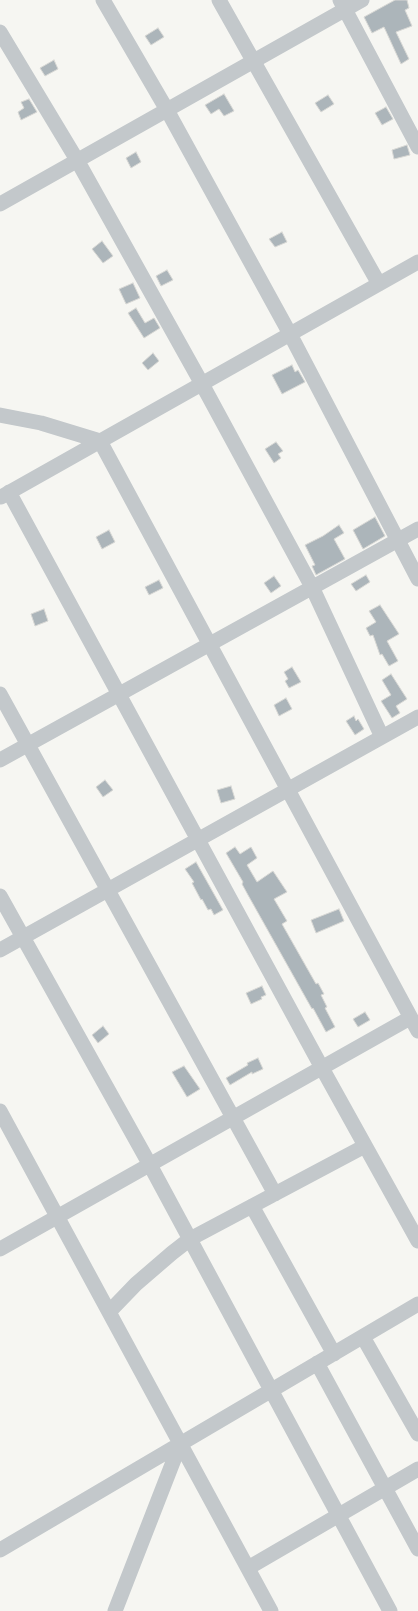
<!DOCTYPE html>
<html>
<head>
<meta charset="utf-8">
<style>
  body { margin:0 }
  canvas { display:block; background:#f6f6f2 }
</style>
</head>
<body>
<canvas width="418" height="1611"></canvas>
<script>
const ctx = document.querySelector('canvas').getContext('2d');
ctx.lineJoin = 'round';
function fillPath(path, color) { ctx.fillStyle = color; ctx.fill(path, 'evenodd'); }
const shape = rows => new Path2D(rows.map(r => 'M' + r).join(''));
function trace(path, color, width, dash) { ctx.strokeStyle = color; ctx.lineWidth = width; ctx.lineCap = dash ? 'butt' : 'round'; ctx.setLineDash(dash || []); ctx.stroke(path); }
const building = shape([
  [395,0,407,0,409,8,405,10,412,26,396,32,409,59,401,64,384,27,372,33,364,17,395,0],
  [158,28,164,37,151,45,145,36,158,28],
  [54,60,58,69,45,76,40,68,54,60],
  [224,94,234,111,224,116,219,109,211,114,205,105,224,94],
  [328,95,334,104,321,112,315,103,328,95],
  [29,99,37,112,21,120,18,112,24,108,21,102,29,99],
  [386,107,393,119,382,125,375,113,386,107],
  [407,145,410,155,394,159,392,150,407,145],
  [136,152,141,162,131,168,126,158,136,152],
  [282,232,287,242,275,247,269,239,282,232],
  [102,241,113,256,103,263,92,249,102,241],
  [167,270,173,280,161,286,156,276,167,270],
  [133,283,140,298,126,304,119,289,133,283],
  [136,308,145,323,154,318,160,328,144,338,128,313,136,308],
  [153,353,159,361,148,370,142,363,153,353],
  [292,365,295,372,298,370,305,382,282,394,272,375,292,365],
  [276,442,283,451,278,454,281,458,274,463,265,449,276,442],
  [375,517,385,536,363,549,353,530,375,517],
  [339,525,344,533,334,539,345,559,316,575,312,566,315,565,305,545,323,536,339,525],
  [109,530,115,542,102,549,96,537,109,530],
  [366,575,370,582,356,591,351,584,366,575],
  [274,576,281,586,271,593,264,583,274,576],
  [159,580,163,588,149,595,145,587,159,580],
  [380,605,399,634,387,641,398,661,389,666,382,654,380,655,373,635,370,636,366,628,376,622,369,611,380,605],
  [44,609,48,621,35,626,31,614,44,609],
  [292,667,301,682,289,688,285,681,288,679,284,672,292,667],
  [391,674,407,699,396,706,400,713,392,718,381,701,391,695,382,680,391,674],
  [286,698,292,709,279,716,274,705,286,698],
  [354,716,356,721,358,719,364,729,355,735,346,721,354,716],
  [105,780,113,790,103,797,96,787,105,780],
  [231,786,235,799,221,803,217,790,231,786],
  [235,847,240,854,251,847,257,858,247,865,257,882,273,871,287,892,274,899,287,921,282,924,316,984,318,983,324,994,321,995,327,1007,325,1008,335,1027,326,1032,313,1008,312,1009,248,895,242,884,243,882,226,853,235,847],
  [196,862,223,910,214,915,211,909,208,910,202,899,201,900,192,883,194,882,185,869,196,862],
  [339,909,344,921,316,933,311,920,339,909],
  [262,986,266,995,261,997,262,999,251,1004,246,993,262,986],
  [365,1012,370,1020,358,1027,353,1019,365,1012],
  [103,1026,109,1034,98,1043,92,1035,103,1026],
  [258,1058,263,1069,252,1074,252,1072,230,1085,226,1078,248,1065,247,1063,258,1058],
  [184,1066,200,1089,187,1097,172,1072,184,1066]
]);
const minor = shape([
  [103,0,167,110,290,334,418,579],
  [219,0,379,284],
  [340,0,418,147],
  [0,32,77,160,202,384,312,587,382,737],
  [0,204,362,0],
  [0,415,41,423,100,441,418,1031],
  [9,492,322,1068,418,1241],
  [1,497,418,262],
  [0,694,275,1194],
  [0,760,418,529],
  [0,896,150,1165,390,1611],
  [0,950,418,717],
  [0,1111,271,1611],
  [252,1206,334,1354],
  [0,1249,410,1018],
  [109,1312,136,1284,172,1253,190,1239,365,1146],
  [363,1337,418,1434],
  [317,1363,418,1549],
  [0,1550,418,1304],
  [248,1568,418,1469],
  [115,1611,180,1444]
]);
fillPath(building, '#acb5ba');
trace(building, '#d8d8d5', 1);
trace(minor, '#c3c8cb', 15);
</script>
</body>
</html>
